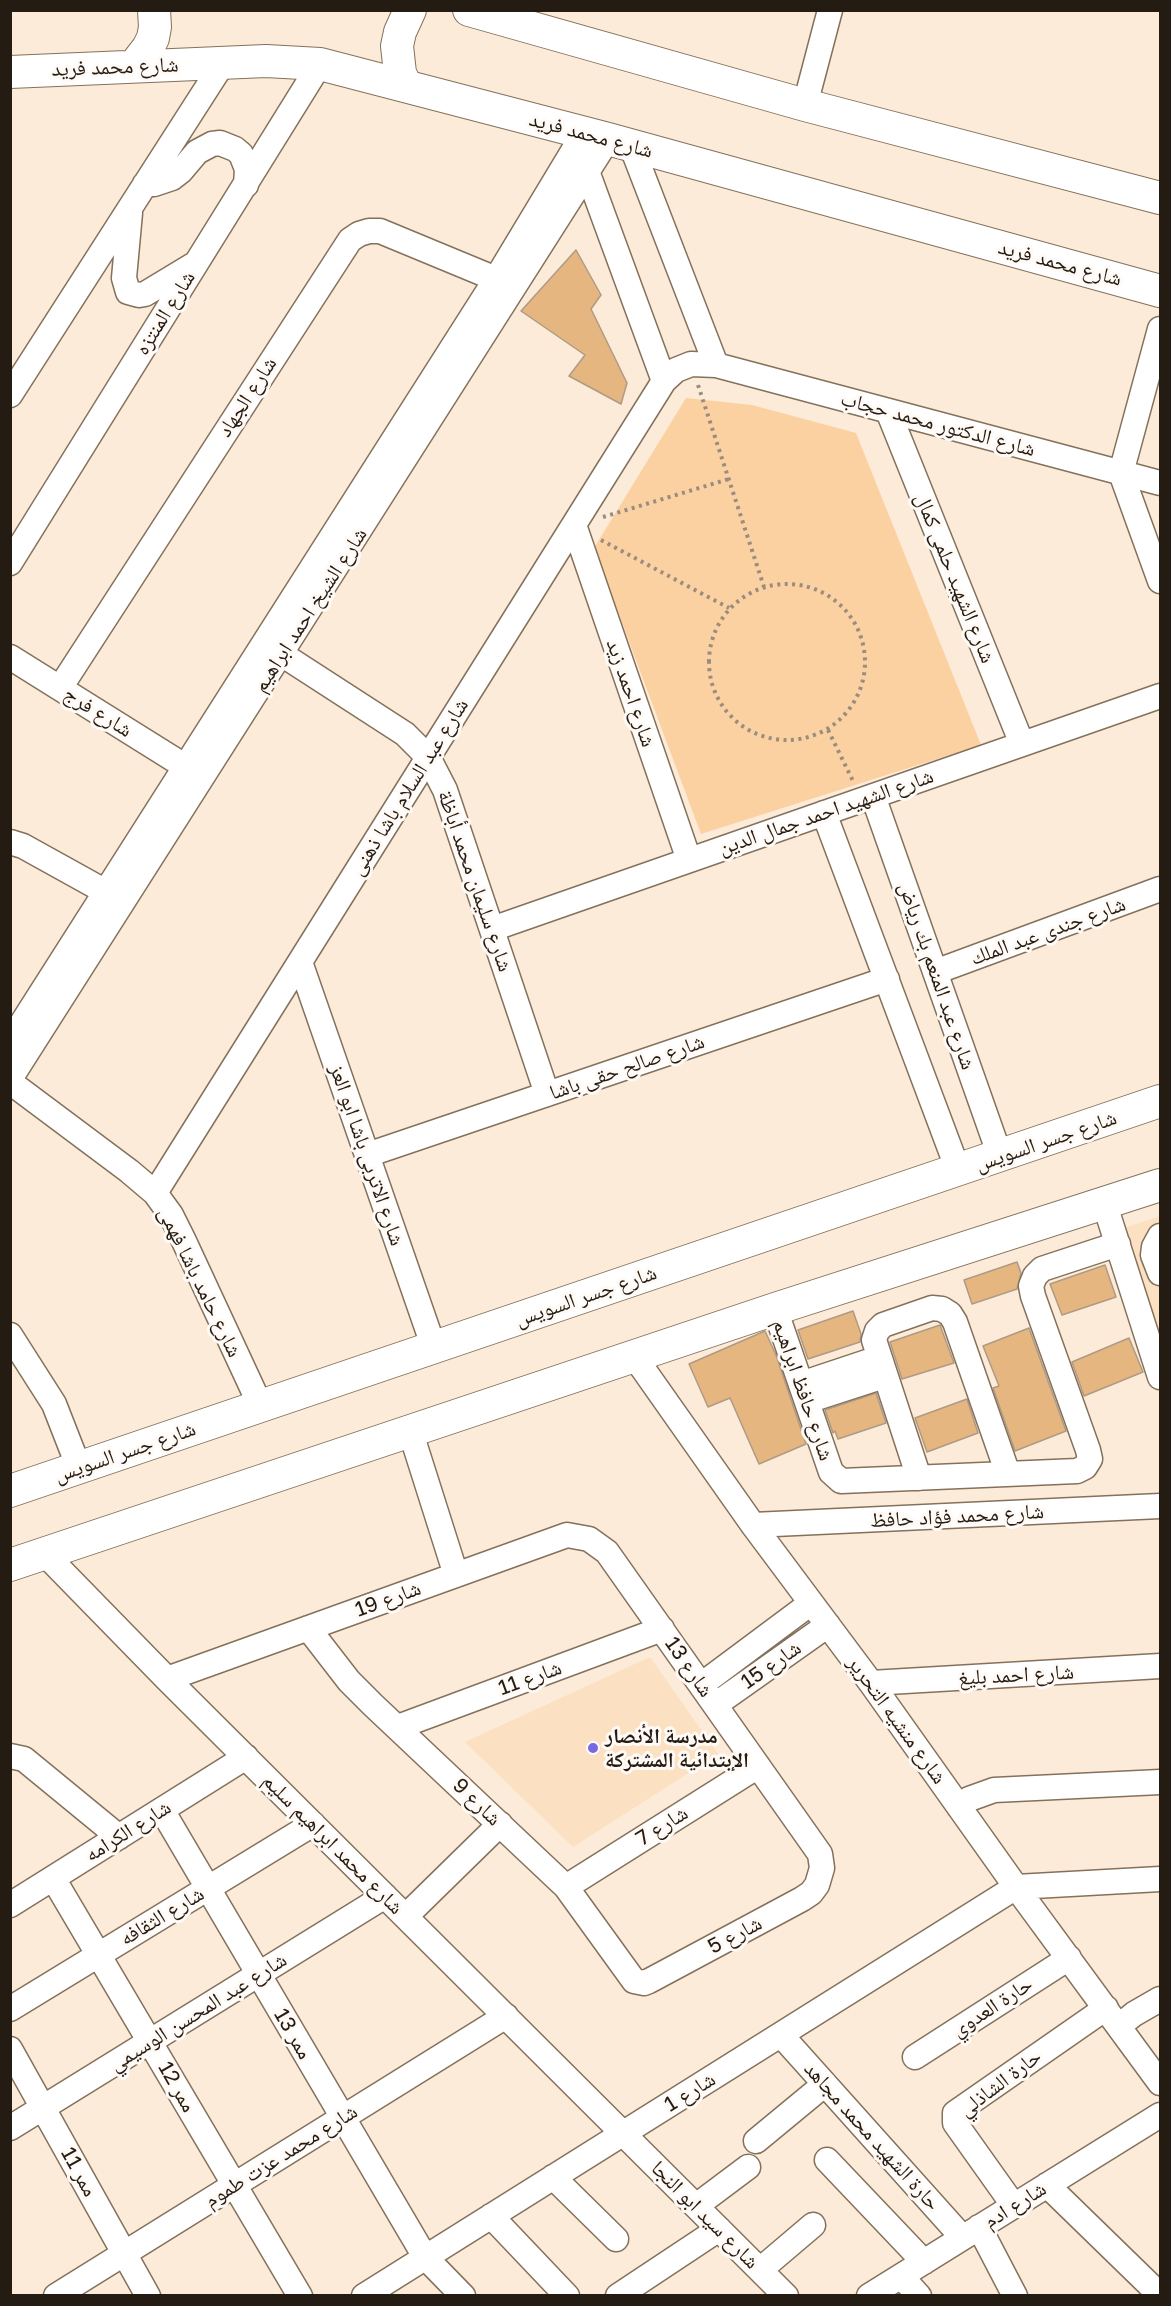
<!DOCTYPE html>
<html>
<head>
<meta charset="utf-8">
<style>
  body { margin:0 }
  #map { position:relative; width:1171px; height:2306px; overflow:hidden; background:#fcebd8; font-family:"Golos Text",sans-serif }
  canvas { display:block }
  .frame { position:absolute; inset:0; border:12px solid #241c13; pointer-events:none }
</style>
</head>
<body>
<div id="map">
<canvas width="1171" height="2306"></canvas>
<div class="frame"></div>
</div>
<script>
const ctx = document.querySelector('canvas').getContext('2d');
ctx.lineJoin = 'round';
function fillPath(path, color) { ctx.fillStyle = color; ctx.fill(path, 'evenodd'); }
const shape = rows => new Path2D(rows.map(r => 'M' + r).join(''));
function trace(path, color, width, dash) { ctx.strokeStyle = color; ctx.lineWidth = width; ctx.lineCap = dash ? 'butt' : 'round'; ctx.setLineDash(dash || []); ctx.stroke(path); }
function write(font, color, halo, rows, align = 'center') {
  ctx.font = font + ' "Golos Text","Noto Naskh Arabic",sans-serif'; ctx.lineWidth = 6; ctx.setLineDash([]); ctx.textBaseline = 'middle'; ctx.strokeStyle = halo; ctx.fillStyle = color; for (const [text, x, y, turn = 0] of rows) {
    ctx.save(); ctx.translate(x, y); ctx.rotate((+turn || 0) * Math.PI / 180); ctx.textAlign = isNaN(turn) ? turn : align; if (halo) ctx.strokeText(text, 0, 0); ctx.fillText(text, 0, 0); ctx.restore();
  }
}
const built = shape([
  [1160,1216,1160,1342,1121,1229],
  [650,1657,718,1754,573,1847,465,1742]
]);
const green = shape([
  [686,398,752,405,856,433,981,745,701,834,594,548]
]);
const building = shape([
  [576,250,601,295,591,309,627,383,621,404,569,376,585,355,521,311,576,250],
  [1017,1262,1021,1273,1017,1289,972,1304,964,1280,1017,1262],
  [1105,1265,1116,1297,1062,1315,1050,1284,1105,1265],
  [853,1311,861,1334,860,1342,808,1359,798,1330,853,1311],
  [940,1325,954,1363,902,1379,890,1342,940,1325],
  [1029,1328,1066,1431,1015,1451,993,1388,999,1386,983,1346,1029,1328],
  [765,1331,776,1355,806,1444,759,1464,730,1398,708,1407,689,1364,765,1331],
  [1129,1338,1143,1372,1084,1396,1072,1362,1129,1338],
  [876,1393,886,1423,838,1439,835,1431,833,1433,825,1410,876,1393],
  [967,1399,978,1433,927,1452,915,1418,967,1399]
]);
const path = shape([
  [698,385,764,587],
  [603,517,729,479],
  [601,540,729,608],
  '709 662a78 78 0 1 1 156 0a78 78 0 1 1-156 0Z',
  [828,730,853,781]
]);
const minor = shape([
  [805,105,830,10],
  [631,145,716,365],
  [585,162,588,174,664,381],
  [145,184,154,184,172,178,181,171,197,152,212,144,220,143,235,149,241,154,247,169,246,185],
  [130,213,124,278,128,292,139,295,145,294,193,265],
  [1160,329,1121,473,1160,581],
  [10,395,223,63],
  [888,411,1022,744],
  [574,525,689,860],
  [10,563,320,64],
  [269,646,405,734,428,757,445,790,547,1094],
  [10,657,186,767],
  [60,688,350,240,359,234,369,231,380,231,496,279],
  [873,796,1000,1156],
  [824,813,958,1170],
  [10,842,23,846,106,892],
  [492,929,1160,696],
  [300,962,434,1348],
  [935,972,1160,889],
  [10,1042,496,279,584,133],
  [10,1079,608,139],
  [10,1082,129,1171,155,1193,171,1215,183,1239,261,1407],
  [367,1155,887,979],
  [155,1193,664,381,676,370,691,364,716,365,1160,483],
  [1104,1202,1160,1377],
  [1160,1236,1154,1247,1153,1255,1160,1273],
  [775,1309,831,1472,841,1481,1077,1471,1085,1467,1090,1459,1088,1450,1033,1296,1031,1286,1035,1276,1042,1269,1118,1244],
  [10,1335,54,1404,79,1468],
  [634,1356,753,1525,871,1683,1016,1887,1160,2083],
  [801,1384,879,1358],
  [807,1401,884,1376],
  [410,1430,456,1575],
  [919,1478,874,1340,877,1331,883,1325,932,1308,942,1309,950,1314,955,1322,1008,1474],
  [753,1525,1160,1506],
  [44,1553,167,1679,786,2296],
  [167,1679,567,1535,589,1539,607,1552,820,1854,822,1868,817,1885,811,1893,802,1899,649,1981,644,1983,634,1981,566,1887,373,1705,349,1681,308,1628],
  [871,1683,1160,1666],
  [701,1685,811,1603],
  [715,1705,828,1625],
  [398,1727,662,1629],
  [10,1756,24,1759,119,1837],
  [959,1807,969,1799,994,1790,1160,1782],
  [162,1810,425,2257,463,2296],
  [53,1878,300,2296],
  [566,1887,758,1766],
  [10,1905,246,1757],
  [406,1916,500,1824],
  [10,2009,313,1824],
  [1119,2026,1134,2014,1160,1999],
  [781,2035,962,2237],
  [10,2049,148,2296],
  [915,2057,1069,1958],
  [10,2128,385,1896],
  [756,2141,825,2084],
  [827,2160,924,2262],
  [553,2177,616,2239],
  [1047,2185,1160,2295],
  [696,2206,748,2167],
  [1014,2206,955,2123,955,2113,1106,2008],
  [491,2216,567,2296],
  [979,2227,1015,2296],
  [760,2270,813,2225],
  [901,2276,919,2296],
  [56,2296,506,2016],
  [364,2296,1016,1887,1160,1879],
  [618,2296,719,2229],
  [869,2296,1160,2115]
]);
const major = shape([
  [469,10,805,105,1160,198],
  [134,66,148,48,153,38,155,27,154,10],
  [10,72,266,61,320,64,608,139,1160,291],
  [406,86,400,73,397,46,400,32,410,10],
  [10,1491,1160,1101],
  [10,1565,775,1309,1160,1185]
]);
const markers = [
  [593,1748,6,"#7768e3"]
];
const streetNames = [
  ["شارع محمد فريد",115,67,-2],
  ["شارع محمد فريد",591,135,15],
  ["شارع محمد فريد",1060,263,15],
  ["شارع المنتزه",165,313,-58],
  ["شارع الجهاد",247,397,-57],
  ["شارع الدكتور محمد حجاب",938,424,15],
  ["شارع الشهيد حلمى كمال",955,578,68],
  ["شارع الشيخ احمد ابراهيم",310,610,-57],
  ["شارع احمد زيد",631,693,71],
  ["شارع فرج",98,712,32],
  ["شارع عبد السلام باشا ذهنى",409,787,-58],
  ["شارع الشهيد احمد جمال الدين",826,812,-19],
  ["شارع سليمان محمد أباظة",475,881,71],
  ["شارع جندى عبد الملك",1048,931,-20],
  ["شارع عبد المنعم بك رياض",937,976,71],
  ["شارع صالح حقى باشا",627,1067,-19],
  ["شارع جسر السويس",1046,1141,-19],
  ["شارع الاتربى باشا ابو العز",367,1155,71],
  ["شارع حامد باشا فهمى",200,1282,64],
  ["شارع جسر السويس",586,1296,-19],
  ["شارع حافظ ابراهيم",803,1390,71],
  ["شارع جسر السويس",125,1452,-19],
  ["شارع محمد فؤاد حافظ",957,1516,-3],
  ["شارع 19",388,1599,-20],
  ["شارع 15",771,1665,-35],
  ["شارع 13",689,1667,55],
  ["شارع احمد بليغ",1016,1675,-3],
  ["شارع 11",530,1678,-20],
  ["شارع منشيه التحرير",897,1720,54],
  ["شارع 9",477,1802,44],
  ["شارع 7",662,1826,-32],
  ["شارع الكرامه",128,1831,-32],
  ["شارع محمد ابراهيم سليم",333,1844,45],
  ["شارع الثقافه",162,1916,-31],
  ["شارع 5",735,1935,-28],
  ["حارة العدوي",992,2007,-33],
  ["شارع عبد المحسن الوسيمي",198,2012,-32],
  ["ممر 13",293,2034,60],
  ["حارة الشاذلي",1000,2083,-37],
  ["ممر 12",177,2087,60],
  ["شارع 1",690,2092,-32],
  ["حارة الشهيد محمد مجاهد",872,2136,48],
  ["شارع محمد عزت طموم",281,2156,-32],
  ["ممر 11",79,2172,61],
  ["شارع ادم",1015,2205,-32],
  ["شارع سيد ابو النجا",705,2215,45]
];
const poiNames = [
  ["مدرسة الأنصار",605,1736],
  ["الإبتدائية المشتركة",605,1760]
];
fillPath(built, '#fbe0c1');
fillPath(green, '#fbd1a1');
fillPath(building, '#e5b680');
trace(building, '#af9a84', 1.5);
trace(minor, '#84715b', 27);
trace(major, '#84715b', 34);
trace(path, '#9a8d7f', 4, [3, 4.5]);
trace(minor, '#fff', 24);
trace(major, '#fff', 32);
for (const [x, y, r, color] of markers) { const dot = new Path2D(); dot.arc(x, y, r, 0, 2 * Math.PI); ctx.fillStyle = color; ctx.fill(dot); trace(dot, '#fffaf6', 2); }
write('21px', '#241c13', '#fffaf6', streetNames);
write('bold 21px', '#241c13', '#fffaf6', poiNames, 'left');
</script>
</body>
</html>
